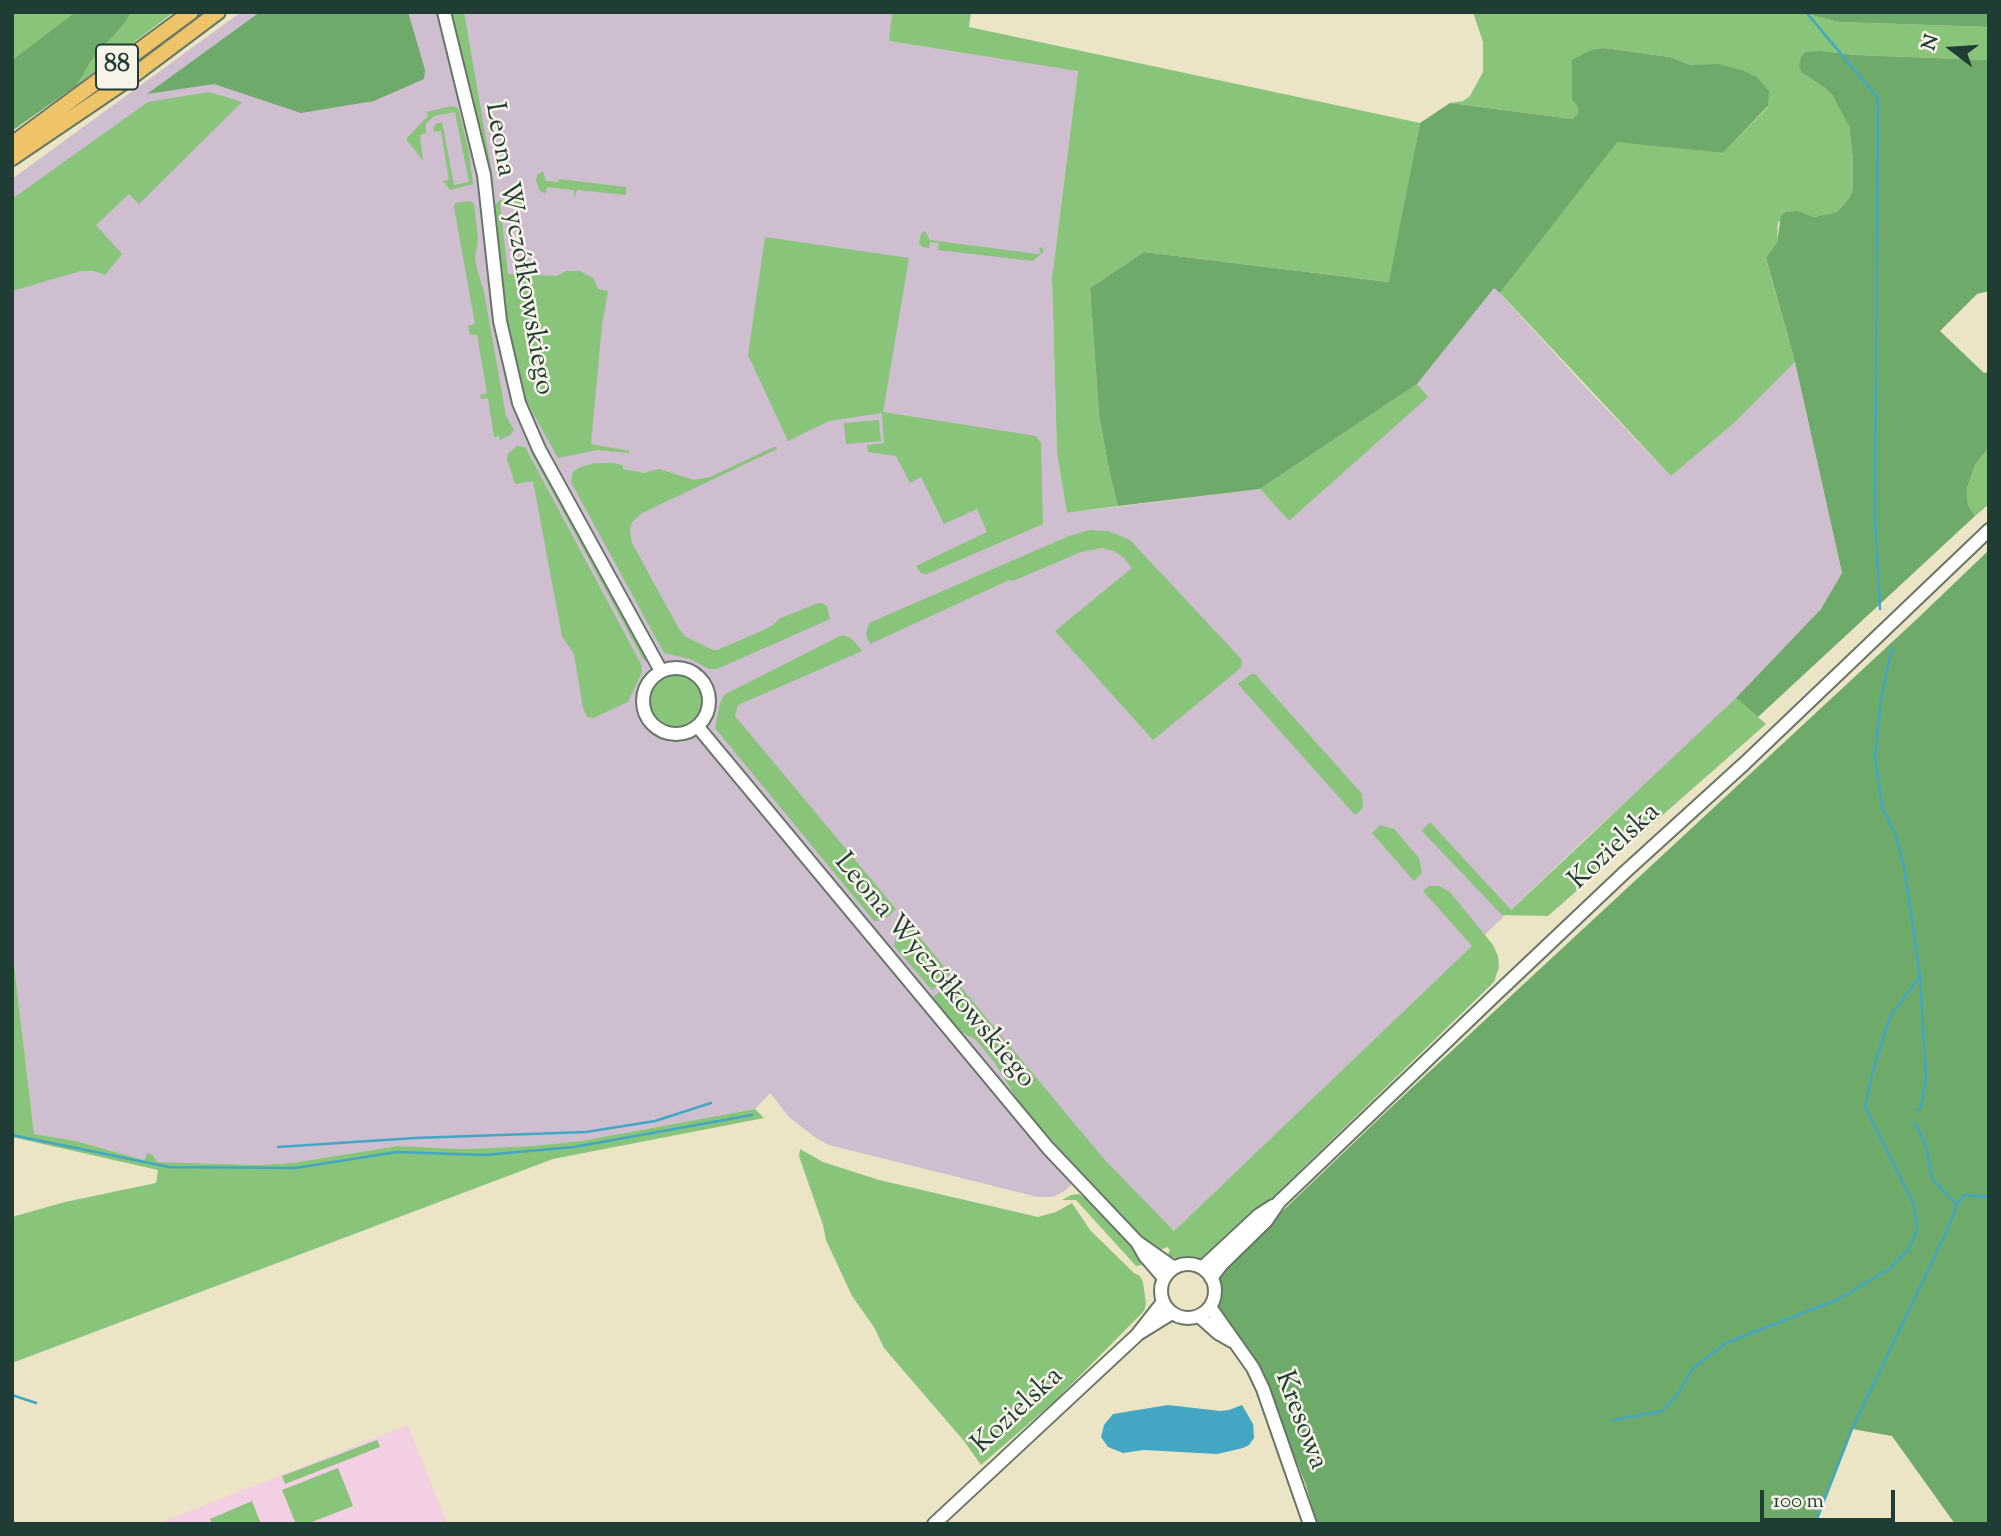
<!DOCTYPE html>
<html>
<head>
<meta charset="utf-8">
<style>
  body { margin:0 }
  #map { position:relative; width:2001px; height:1536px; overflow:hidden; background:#ebe4c5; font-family:"Sorts Mill Goudy",serif }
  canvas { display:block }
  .frame { position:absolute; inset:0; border:14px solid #1f3d34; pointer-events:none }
  .north { position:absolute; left:1917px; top:14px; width:70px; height:70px; -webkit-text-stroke:5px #f7f3e8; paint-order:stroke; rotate:287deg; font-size:19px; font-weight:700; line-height:28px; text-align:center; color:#1f3d34 }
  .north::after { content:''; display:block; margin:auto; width:24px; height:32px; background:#1f3d34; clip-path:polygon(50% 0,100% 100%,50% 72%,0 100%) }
  .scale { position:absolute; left:1760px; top:1490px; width:135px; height:32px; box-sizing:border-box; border:4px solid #1f3d34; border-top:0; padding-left:9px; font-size:21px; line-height:24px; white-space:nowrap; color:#1f3d34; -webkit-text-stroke:5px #f7f3e8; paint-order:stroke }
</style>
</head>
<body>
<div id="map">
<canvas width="2001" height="1536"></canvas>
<div class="frame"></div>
<div class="north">N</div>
<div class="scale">100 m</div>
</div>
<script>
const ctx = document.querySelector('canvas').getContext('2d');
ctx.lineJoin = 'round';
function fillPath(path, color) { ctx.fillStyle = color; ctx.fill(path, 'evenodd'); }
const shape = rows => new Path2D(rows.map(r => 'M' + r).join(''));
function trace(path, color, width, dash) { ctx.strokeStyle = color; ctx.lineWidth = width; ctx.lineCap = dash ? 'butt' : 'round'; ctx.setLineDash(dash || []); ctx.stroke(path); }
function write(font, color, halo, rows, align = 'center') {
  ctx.font = font + ' "Sorts Mill Goudy",serif'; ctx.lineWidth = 5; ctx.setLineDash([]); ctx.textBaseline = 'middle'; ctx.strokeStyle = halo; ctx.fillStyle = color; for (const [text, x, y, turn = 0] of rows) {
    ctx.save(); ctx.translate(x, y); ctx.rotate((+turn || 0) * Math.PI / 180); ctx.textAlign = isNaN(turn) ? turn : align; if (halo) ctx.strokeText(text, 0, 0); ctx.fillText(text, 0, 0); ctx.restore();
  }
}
const built = shape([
  [408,1425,447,1524,157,1524]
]);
const industrial = shape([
  [241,12,892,12,889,41,1078,70,1052,278,1057,454,1067,513,1260,489,1289,521,1427,397,1417,384,1494,287,1593,395,1671,476,1734,423,1795,362,1842,573,1822,608,1717,719,1586,838,1174,1231,1156,1213,1077,1180,1063,1192,1052,1197,1038,1197,829,1145,816,1138,790,1118,770,1093,755,1109,581,1141,532,1146,464,1149,397,1146,292,1163,258,1165,156,1162,154,1156,148,1154,144,1160,76,1141,34,1134,12,947,12,179]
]);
const green = shape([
  [12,12,75,12,12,60],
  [130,12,174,12,77,85,91,61,124,24],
  [449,12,464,12,494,185,477,113,474,113],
  [892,12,971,12,969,27,1420,123,1390,282,1144,252,1090,288,1099,415,1110,475,1118,506,1067,513,1057,454,1052,278,1078,71,889,41],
  [1473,12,1799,12,1839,22,1989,27,1989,60,1856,55,1822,51,1802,73,1825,88,1833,96,1840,105,1849,126,1853,160,1853,189,1850,197,1837,212,1814,217,1805,214,1778,222,1777,242,1766,259,1795,362,1734,423,1671,476,1500,293,1617,141,1723,153,1768,107,1691,65,1670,57,1604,48,1577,105,1578,113,1572,119,1450,103,1463,101,1470,96,1483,72,1483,42],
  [209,92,242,102,139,204,129,194,96,225,122,254,105,275,94,271,81,271,12,291,12,199,148,102],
  [451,106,458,108,469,152,473,184,450,190,443,181,449,180,441,131,434,132,433,128,436,124,442,122,454,185,469,182,455,112,434,116,426,124,426,133,420,135,423,161,406,139,428,116,427,112],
  [543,171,546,181,558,182,559,179,626,187,626,195,577,190,574,198,574,190,547,187,545,194,544,193,540,191,536,181,537,175],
  [500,200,527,202,528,207,500,204,508,274,557,276,566,271,580,271,594,279,598,289,608,291,602,325,591,444,629,451,629,453,598,450,558,458,526,400,519,377,507,316,495,205],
  [469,201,474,203,478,239,475,258,477,269,484,292,506,416,514,430,510,435,500,440,499,436,494,437,488,398,481,399,480,395,487,393,477,335,470,335,468,326,475,324,454,207,455,203],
  [925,231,930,240,1037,254,1041,253,1039,248,1041,247,1044,251,1033,261,938,250,939,243,930,242,929,248,923,247,919,244,921,234],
  [765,237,909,258,883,412,1036,436,1041,443,1043,524,927,574,921,573,916,566,987,532,977,509,944,524,921,477,910,483,896,456,868,452,867,445,884,443,882,413,829,421,788,441,748,355],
  [1417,384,1428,397,1289,521,1260,489],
  [879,420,881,441,846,444,844,423],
  [517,446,525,447,641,664,642,672,628,702,593,718,587,717,583,708,574,654,562,636,533,481,515,484,507,459,508,454],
  [776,446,777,449,642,513,632,522,630,531,632,543,679,629,686,637,713,650,717,650,755,634,773,625,779,619,815,604,822,603,827,606,830,619,717,669,709,669,690,659,664,653,571,482,573,472,580,467,595,463,611,463,623,465,623,469,643,473,659,469,694,480,710,477],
  [1989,447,1989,504,1975,516,1968,505,1967,488,1975,465],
  [532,450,636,637,647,662,643,659,530,451],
  [1090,530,1108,531,1130,540,1242,660,1241,667,1236,672,1153,740,1055,631,1132,568,1123,557,1114,551,1102,548,1081,552,1013,581,1009,580,870,644,866,635,869,623,1069,536],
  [842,635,851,638,862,651,738,705,735,716,896,909,889,916,878,921,874,921,715,728,720,703,724,695],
  [1251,674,1255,674,1362,794,1363,808,1355,815,1238,684],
  '649 701a27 27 0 1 1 54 0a27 27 0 1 1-54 0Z',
  [1736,698,1766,724,1548,916,1502,915,1422,831,1430,822,1511,910],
  [1380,825,1394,829,1419,858,1422,873,1414,881,1372,833],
  [1429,886,1439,886,1450,892,1493,945,1498,956,1499,967,1494,982,1211,1257,1200,1260,1167,1257,1170,1250,1167,1247,1158,1251,1122,1219,1022,1107,995,1063,976,1040,957,1029,933,997,955,980,1103,1158,1174,1231,1472,946,1423,891],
  [910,925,950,974,932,990,894,946,896,937],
  [12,947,34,1134,76,1141,144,1160,148,1153,153,1155,157,1162,258,1165,292,1163,397,1146,464,1149,532,1146,581,1141,755,1109,764,1118,553,1159,12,1363,12,1217,65,1202,156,1183,158,1170,12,1137],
  [800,1149,823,1162,879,1180,1038,1217,1056,1212,1072,1203,1090,1230,1134,1273,1140,1276,1143,1282,1146,1304,1144,1311,1056,1400,981,1465,964,1441,884,1348,874,1327,852,1296,826,1240,823,1225,799,1156],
  [1079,1194,1087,1199,1146,1261,1141,1265,1136,1266,1076,1200,1062,1200,1071,1195],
  [377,1440,380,1447,285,1484,282,1476],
  [338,1468,353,1506,307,1524,296,1524,282,1490],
  [252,1501,261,1524,212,1524,210,1519]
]);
const forest = shape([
  [75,12,131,12,124,24,91,61,77,85,12,131,12,60],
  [260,12,408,12,425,70,424,79,374,101,301,113,214,84,147,94],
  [1799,12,1989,12,1989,27,1839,22],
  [1604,48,1670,57,1691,65,1719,64,1744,71,1757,77,1769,91,1768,106,1723,153,1617,142,1500,293,1494,288,1417,384,1260,489,1118,506,1110,475,1099,415,1090,288,1144,252,1389,282,1420,123,1450,103,1572,119,1578,113,1577,105,1572,100,1572,60,1591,50],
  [1822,51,1856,55,1989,60,1989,291,1977,294,1940,331,1984,373,1989,372,1989,447,1975,465,1967,488,1968,505,1975,516,1758,717,1736,698,1821,609,1842,573,1795,362,1766,258,1777,242,1781,216,1786,212,1798,211,1814,217,1837,212,1850,197,1853,189,1853,160,1849,126,1833,96,1825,88,1802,73,1799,66,1801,57,1805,52],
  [1989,550,1989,1524,1955,1524,1892,1436,1852,1429,1815,1524,1317,1524,1306,1485,1262,1374,1217,1307,1219,1279,1224,1267,1387,1111,1918,618]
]);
const water = shape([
  [1168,1405,1220,1411,1229,1410,1242,1405,1253,1424,1254,1438,1249,1445,1243,1448,1217,1454,1144,1450,1123,1453,1108,1447,1101,1437,1104,1425,1113,1414]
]);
const stream = shape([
  [1806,12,1878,98,1875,517,1880,609],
  [1892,648,1881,699,1875,757,1882,807,1896,835,1904,867,1920,976,1926,1077,1921,1108,1917,1110],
  [12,1135,169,1167,295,1168,397,1152,484,1155,574,1147,752,1115],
  [278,1147,415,1138,586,1132,655,1121,711,1103],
  [1957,1205,1964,1195,1989,1197],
  [12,1395,36,1403],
  [1613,1420,1662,1411,1678,1394,1693,1368,1726,1343,1839,1299,1889,1269,1909,1249,1917,1230,1914,1205,1865,1107,1873,1070,1890,1017,1920,976],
  [1815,1524,1852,1429,1945,1235,1957,1205,1932,1179,1926,1146,1915,1123]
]);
const minor = shape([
  [444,12,484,175,500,321,519,403,539,449,661,671],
  '643 701a33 33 0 1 1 66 0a33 33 0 1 1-66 0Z',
  [698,727,1048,1148,1137,1242,1145,1256,1164,1278],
  [1137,1242,1174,1268],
  '1161 1291a27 27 0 1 1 54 0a27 27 0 1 1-54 0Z',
  [1202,1268,1259,1215,1273,1206],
  [1211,1278,1221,1265,1266,1221,1279,1202,1492,998,1624,873,1745,763,1989,530],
  [1210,1307,1253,1368,1263,1389,1310,1524],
  [1199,1316,1218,1333,1232,1341],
  [1138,1334,1172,1313],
  [934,1524,1137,1335,1163,1302]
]);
const major = shape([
  [12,144,191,12],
  [12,158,130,78,218,12]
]);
const shields = [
  [117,67,42]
];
const shieldNames = [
  ["88",117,67]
];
const streetNames = [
  ["Leona Wyczółkowskiego",517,249,80],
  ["Kozielska",1616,848,-43],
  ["Leona Wyczółkowskiego",933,972,50],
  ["Kozielska",1019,1412,-43],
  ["Kresowa",1299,1421,69]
];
fillPath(built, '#f2cfe2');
fillPath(industrial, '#cfbdd0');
fillPath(green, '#88c47a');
fillPath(forest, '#6eaa6a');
fillPath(water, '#43a7c3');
trace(stream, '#43a7c3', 2.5);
trace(minor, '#667767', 16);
trace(major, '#667767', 18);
trace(minor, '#fff', 12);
trace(major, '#efc469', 14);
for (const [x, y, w] of shields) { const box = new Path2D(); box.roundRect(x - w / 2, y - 22.5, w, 45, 5); ctx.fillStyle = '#f7f3e8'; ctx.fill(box); trace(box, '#1f3d34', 2); }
write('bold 26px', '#1f3d34', null, shieldNames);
write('28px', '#1f3d34', '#f7f3e8', streetNames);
</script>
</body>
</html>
